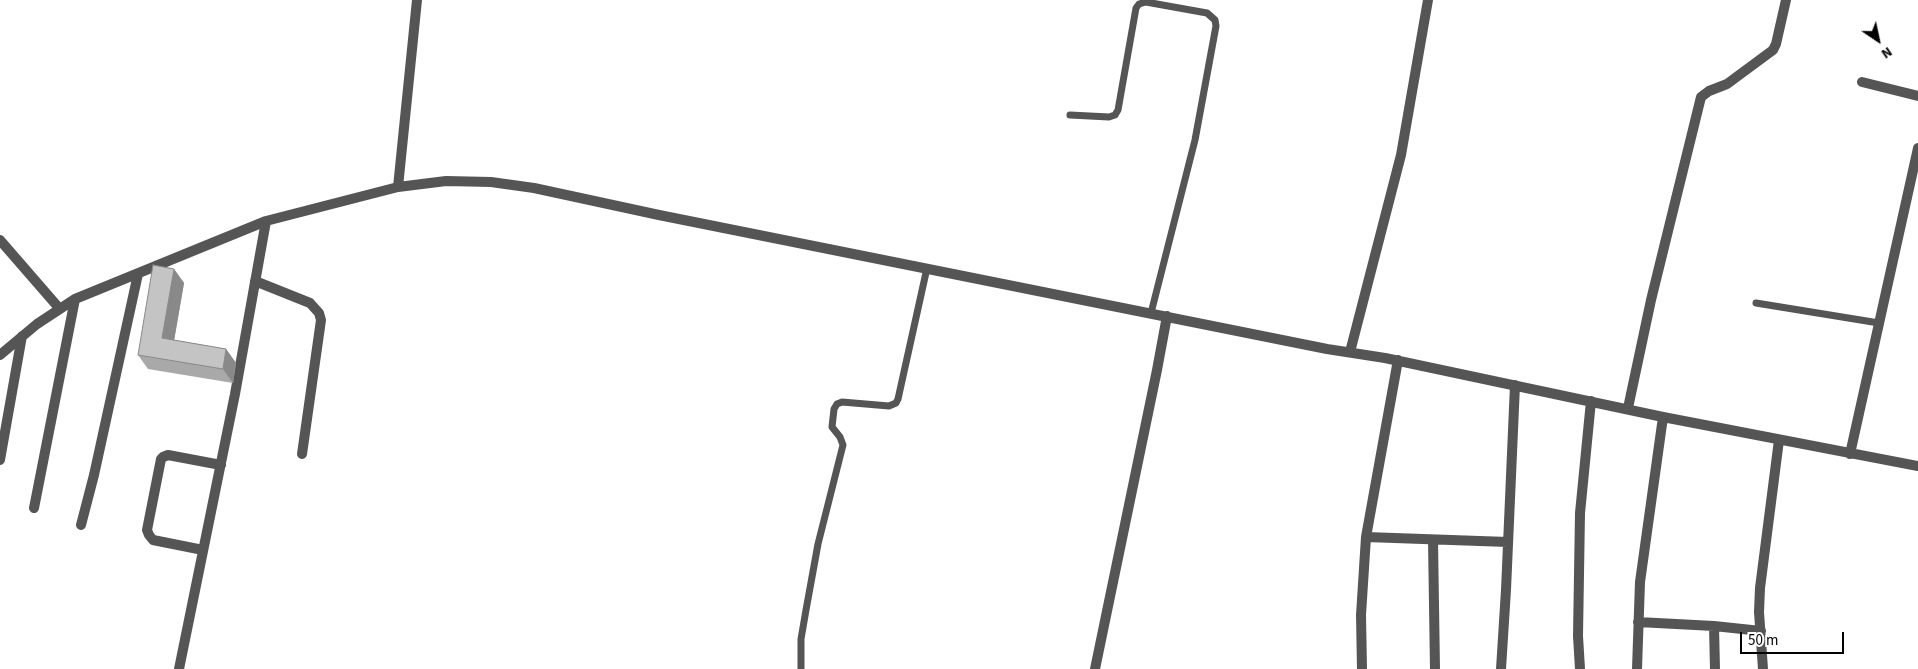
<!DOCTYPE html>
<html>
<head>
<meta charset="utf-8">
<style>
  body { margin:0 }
  #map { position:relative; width:1918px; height:669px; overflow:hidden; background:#fff; font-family:"Source Sans 3",sans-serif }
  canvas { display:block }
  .north { position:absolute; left:1853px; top:15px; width:50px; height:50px; -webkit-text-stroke:4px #fff; paint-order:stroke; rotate:146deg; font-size:14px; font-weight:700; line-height:20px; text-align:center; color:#000 }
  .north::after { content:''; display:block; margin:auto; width:18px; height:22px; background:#000; clip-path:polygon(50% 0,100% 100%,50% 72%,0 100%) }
  .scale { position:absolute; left:1740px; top:632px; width:104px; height:22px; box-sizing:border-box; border:2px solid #000; border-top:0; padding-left:6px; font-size:15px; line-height:18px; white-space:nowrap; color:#000; -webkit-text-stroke:4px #fff; paint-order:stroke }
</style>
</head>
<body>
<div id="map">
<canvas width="1918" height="669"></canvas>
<div class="north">N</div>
<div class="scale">50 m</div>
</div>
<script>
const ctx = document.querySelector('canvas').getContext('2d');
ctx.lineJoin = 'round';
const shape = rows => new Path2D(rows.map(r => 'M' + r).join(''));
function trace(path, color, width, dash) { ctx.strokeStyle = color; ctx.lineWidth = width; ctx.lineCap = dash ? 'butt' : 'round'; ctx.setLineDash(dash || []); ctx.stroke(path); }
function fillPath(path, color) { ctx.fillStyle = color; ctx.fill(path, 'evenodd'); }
const service = shape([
  [1070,115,1109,117,1115,115,1118,110,1136,8,1139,4,1146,2,1207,13,1215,20,1216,26,1195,140,1151,313],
  [1756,303,1879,323],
  [801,669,801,639,806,610,818,544,843,445,840,437,832,427,834,409,837,404,842,402,889,406,896,403,898,399,927,268]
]);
const minor = shape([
  [1862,82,1918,96],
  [398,187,417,0],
  [0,240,59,308],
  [255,281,310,303,319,313,321,320,302,454],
  [1350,352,1401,155,1428,0],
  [0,355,37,324,75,299,266,221,398,187,446,181,491,182,534,188,659,215,1327,349,1385,358,1663,417,1918,466],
  [1628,408,1651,300,1701,97,1709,91,1727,84,1773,50,1776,44,1786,0],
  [1850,454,1918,148],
  [0,460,22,336],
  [34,508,75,299],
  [81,525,94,475,138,274],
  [1366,537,1508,542],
  [1433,540,1435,669],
  [203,550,153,540,149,535,147,530,161,459,163,457,168,455,221,465],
  [1638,622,1714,626,1761,631],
  [1714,626,1715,669],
  [179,669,235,394,266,221],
  [1095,669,1157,370,1167,316],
  [1362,669,1361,615,1366,537,1398,360],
  [1501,669,1506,590,1515,385],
  [1580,669,1578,636,1580,513,1591,401],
  [1637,669,1640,582,1663,417],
  [1763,669,1759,612,1760,588,1779,440]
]);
const wall = shape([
  [174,269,184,283,174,340,226,349,236,363,233,383,148,369,138,355]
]);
const shadedWall = shape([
  [174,269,184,283,172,353,162,338],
  [226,349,236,363,233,383,223,369]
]);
const building = shape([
  [153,265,174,269,162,338,226,349,223,369,138,355,153,265]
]);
trace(service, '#555', 7);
trace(minor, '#555', 10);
fillPath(wall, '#a9a9a9');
fillPath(shadedWall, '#898989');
fillPath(building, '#c4c4c4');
trace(building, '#898989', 1);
</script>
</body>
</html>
